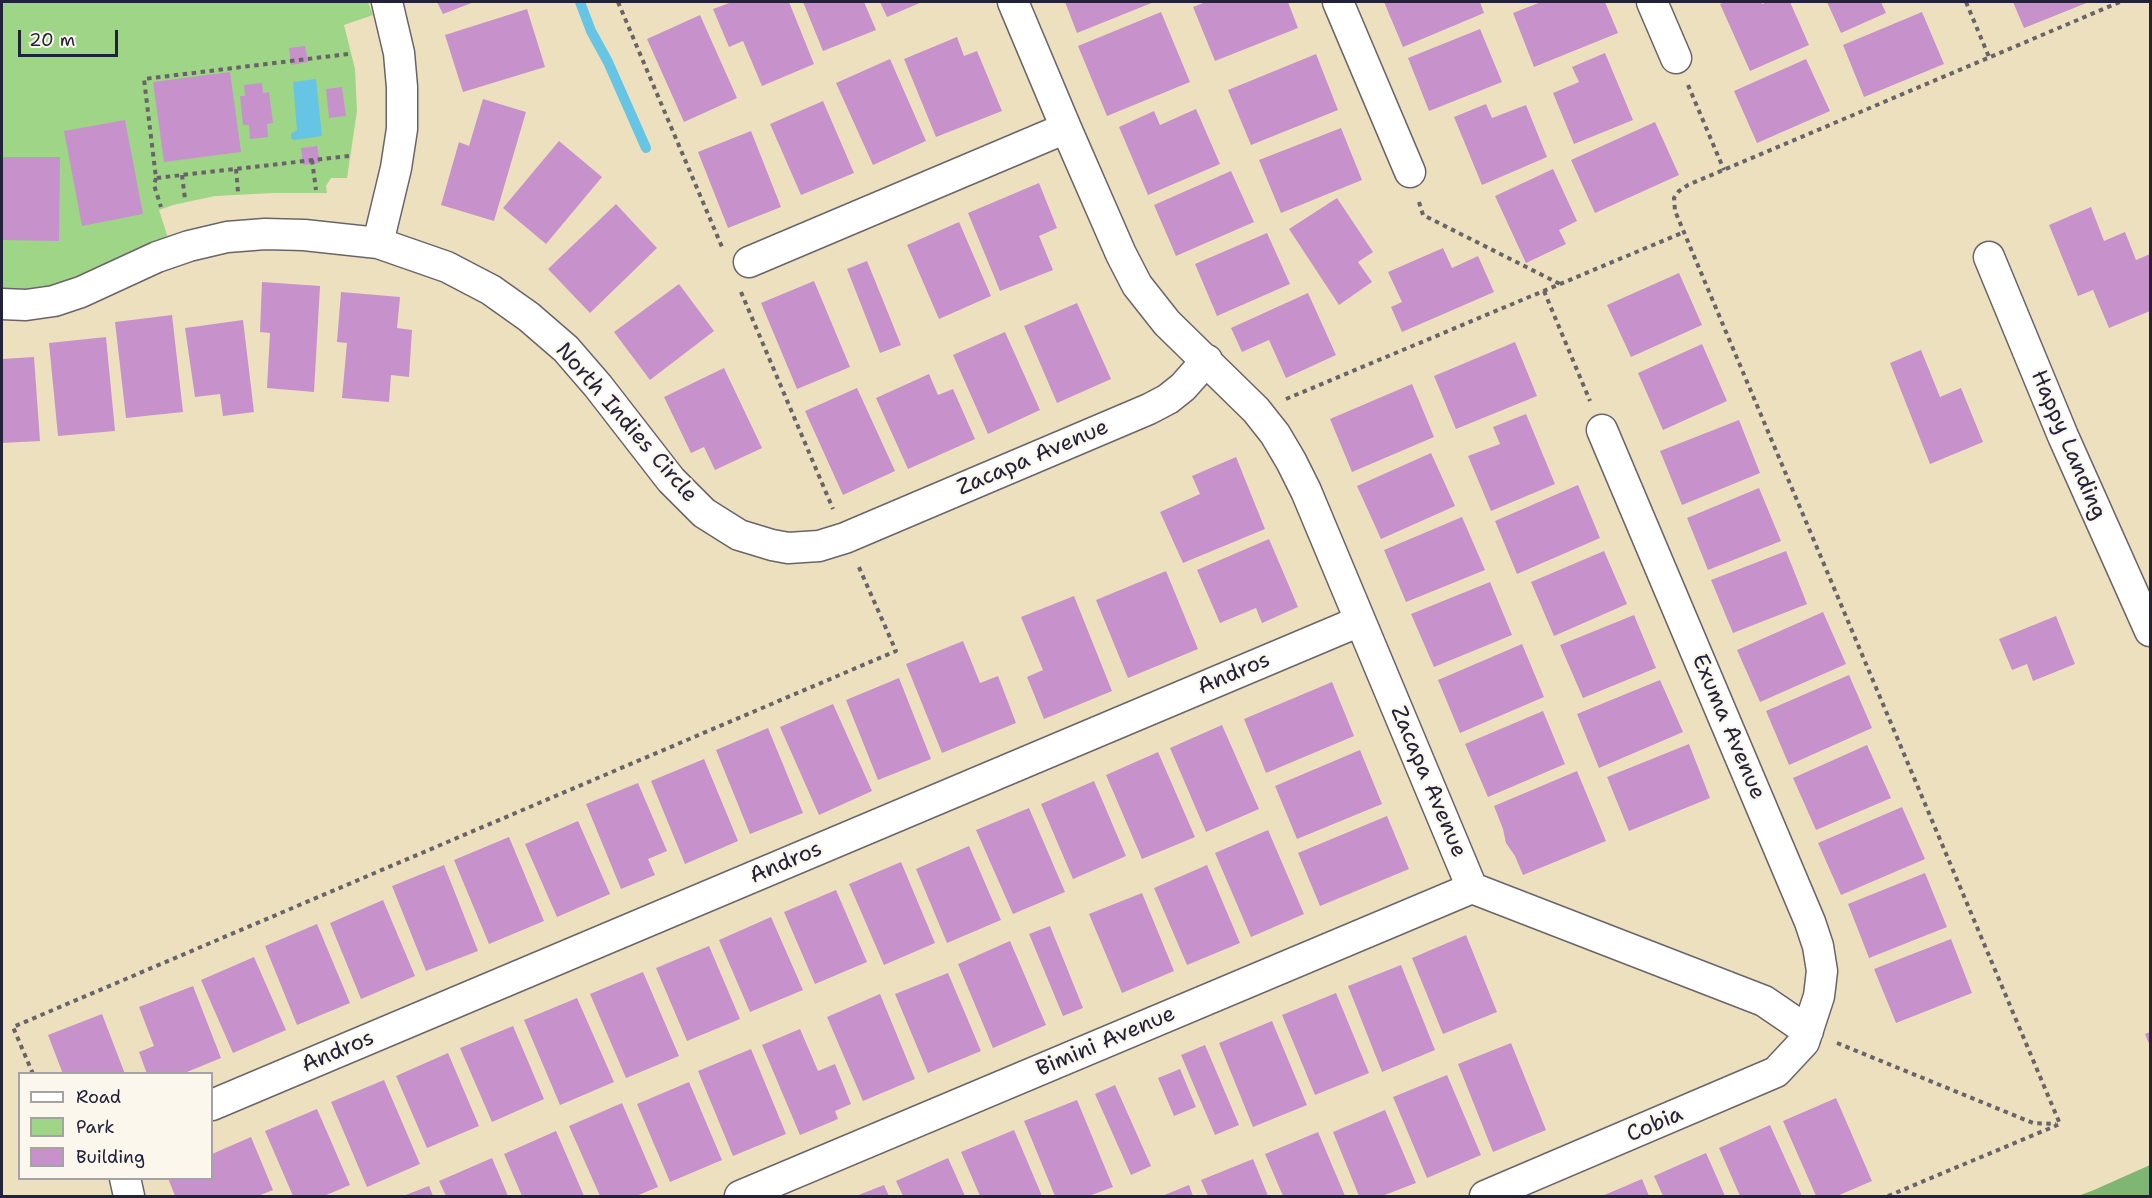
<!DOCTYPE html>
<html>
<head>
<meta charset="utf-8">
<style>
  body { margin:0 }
  #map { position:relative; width:2152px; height:1198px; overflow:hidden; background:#ede0bf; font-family:"Shantell Sans",sans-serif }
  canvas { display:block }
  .frame { position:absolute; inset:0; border:3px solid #22223b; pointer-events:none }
  .legend { position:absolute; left:18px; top:1072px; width:195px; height:108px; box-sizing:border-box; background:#fbf7ec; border:2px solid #a4a2a5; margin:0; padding:8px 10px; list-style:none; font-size:18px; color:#22223b }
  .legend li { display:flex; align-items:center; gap:12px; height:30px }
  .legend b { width:30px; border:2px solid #a4a2a5 }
  .scale { position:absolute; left:18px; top:30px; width:100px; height:27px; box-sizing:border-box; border:3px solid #22223b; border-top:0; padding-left:8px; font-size:18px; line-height:21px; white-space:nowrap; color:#22223b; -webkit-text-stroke:4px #fbf7ec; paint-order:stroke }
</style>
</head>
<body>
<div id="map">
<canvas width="2152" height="1198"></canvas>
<div class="frame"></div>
<ul class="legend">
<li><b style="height:8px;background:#fff"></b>Road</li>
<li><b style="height:16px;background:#9fd586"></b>Park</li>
<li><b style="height:16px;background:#c792cb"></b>Building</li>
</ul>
<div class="scale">20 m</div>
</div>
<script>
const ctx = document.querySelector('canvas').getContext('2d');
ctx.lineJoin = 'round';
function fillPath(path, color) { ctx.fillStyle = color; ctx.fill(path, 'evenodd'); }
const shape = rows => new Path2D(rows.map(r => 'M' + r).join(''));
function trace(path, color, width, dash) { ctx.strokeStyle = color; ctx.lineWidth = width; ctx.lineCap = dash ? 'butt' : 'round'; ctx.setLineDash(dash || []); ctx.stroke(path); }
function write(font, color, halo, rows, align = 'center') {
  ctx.font = font + ' "Shantell Sans",sans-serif'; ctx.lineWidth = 4.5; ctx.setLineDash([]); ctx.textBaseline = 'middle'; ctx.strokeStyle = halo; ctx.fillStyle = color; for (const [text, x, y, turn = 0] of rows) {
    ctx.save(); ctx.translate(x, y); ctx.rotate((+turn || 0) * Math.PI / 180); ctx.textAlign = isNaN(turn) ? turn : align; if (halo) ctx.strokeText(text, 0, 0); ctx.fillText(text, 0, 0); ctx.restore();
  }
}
const green = shape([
  [2,2,368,2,373,15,344,25,355,69,357,111,347,178,331,178,326,186,327,193,273,193,215,196,173,205,159,210,168,238,58,286,28,291,2,290]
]);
const forest = shape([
  [2150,1165,2150,1196,2078,1196,2094,1190]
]);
const water = shape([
  [316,79,322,136,294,140,291,138,291,134,297,130,293,82]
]);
const stream = shape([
  [580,2,591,31,608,62,646,148]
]);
const building = shape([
  [437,2,474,2,443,14],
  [732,2,789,2,814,64,762,86,743,41,729,47,713,9],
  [803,2,864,2,876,30,823,51],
  [880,2,922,2,887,17],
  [1065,2,1154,2,1077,33],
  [1206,2,1288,2,1298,28,1215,61,1193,7],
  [1384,2,1480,2,1484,13,1403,47],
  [1541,2,1605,2,1618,33,1534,67,1513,13],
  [1725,2,1761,2,1762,4,1768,2,1790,2,1809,45,1750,71,1720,4],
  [1827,2,1881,2,1886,13,1841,33],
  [2013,2,2089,2,2024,28],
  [527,9,545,67,463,92,445,35],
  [1161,12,1190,82,1107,116,1078,46],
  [1922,12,1944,64,1864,97,1843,45],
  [700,15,737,98,684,122,647,39],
  [1480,29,1502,82,1429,111,1408,58],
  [957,37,964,56,977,51,1002,111,936,137,904,59],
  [305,46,308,62,291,65,289,48],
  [1605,53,1633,120,1574,144,1553,93,1579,82,1572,67],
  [1316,54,1338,110,1251,145,1228,90],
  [890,59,926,141,873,165,836,83],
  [1806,59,1830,111,1757,143,1734,91],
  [230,72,241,152,164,162,153,82],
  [262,83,263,93,269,92,273,123,267,124,268,137,250,139,249,125,243,125,240,96,245,96,244,85],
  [342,87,346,116,329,118,326,89],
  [483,99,526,112,494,221,441,205,459,142,469,146],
  [823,101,854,173,801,195,770,124],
  [1486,104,1492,118,1526,105,1547,157,1482,185,1454,117],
  [1196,109,1220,164,1148,195,1119,127,1154,111,1160,125],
  [125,120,143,214,82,226,64,131],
  [1655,122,1679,175,1595,213,1571,160],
  [1341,128,1362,180,1281,213,1259,160],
  [751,131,781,207,728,228,698,152],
  [559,141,602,177,546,244,503,208],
  [317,146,320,163,303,165,301,148],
  [2,157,60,157,59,241,2,240],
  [1553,169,1577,221,1559,230,1566,244,1526,263,1495,196],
  [1231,171,1254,222,1176,256,1154,205],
  [1039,183,1057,228,1039,236,1053,270,1000,291,968,213],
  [1337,198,1373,252,1358,262,1372,282,1339,305,1289,229],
  [616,204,657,248,590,313,548,269],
  [2091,207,2104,241,2125,232,2136,260,2150,254,2150,311,2109,328,2093,290,2078,296,2049,225],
  [959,222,991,296,939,319,907,245],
  [1267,233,1290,284,1217,316,1195,264],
  [1443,248,1452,268,1478,256,1494,292,1402,332,1391,307,1402,302,1388,272],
  [867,261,901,345,880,353,847,269],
  [1679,273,1702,325,1631,357,1607,305],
  [814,281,850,367,797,389,761,303],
  [262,282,320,286,314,392,267,388,270,333,260,332],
  [679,284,714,331,650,380,614,332],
  [341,292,400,297,397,328,412,330,409,377,391,375,389,402,342,398,347,343,337,342],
  [1308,293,1336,355,1286,378,1269,340,1242,352,1231,328],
  [1077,303,1111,379,1057,403,1024,326],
  [172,315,183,412,126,418,115,322],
  [243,320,254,412,223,416,220,394,195,397,185,328],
  [1005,332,1040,410,988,434,953,355],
  [106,337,115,431,58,436,49,343],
  [1515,342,1537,396,1456,429,1434,376],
  [1702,344,1727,401,1663,430,1638,373],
  [1921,350,1940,397,1961,388,1983,442,1930,464,1890,363],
  [34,357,40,441,2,443,2,359],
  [724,368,762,448,715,470,704,447,691,453,664,397],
  [929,374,938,395,953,389,975,439,908,469,876,398],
  [1412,384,1434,437,1352,472,1330,419],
  [857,388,895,471,843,495,805,411],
  [1526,414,1555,484,1491,511,1468,456,1500,444,1493,427],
  [1739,420,1760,473,1682,505,1660,451],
  [1431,453,1455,506,1381,539,1357,486],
  [1236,457,1265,529,1183,563,1160,512,1200,494,1192,476],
  [1578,485,1600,538,1517,574,1495,521],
  [1759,488,1781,541,1708,570,1687,518],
  [1462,517,1485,570,1406,602,1384,550],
  [1269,539,1298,607,1262,623,1256,608,1220,623,1197,570],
  [1604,551,1627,604,1554,636,1531,582],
  [1786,551,1807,604,1733,633,1711,580],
  [1166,571,1198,649,1128,678,1096,600],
  [1490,582,1512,635,1434,667,1411,614],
  [1074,596,1112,691,1044,719,1027,677,1043,670,1021,617],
  [1823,612,1846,664,1760,702,1737,650],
  [1634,615,1656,668,1583,698,1560,645],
  [2056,616,2075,664,2033,681,2027,664,2012,670,1999,639],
  [963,641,980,683,998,676,1016,723,942,753,906,664],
  [1522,644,1544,697,1460,733,1438,680],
  [1849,675,1872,728,1789,765,1766,711],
  [899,678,931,759,878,780,846,700],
  [1660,680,1683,732,1599,768,1577,714],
  [1332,682,1354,736,1266,773,1244,719],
  [833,704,872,791,819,815,780,727],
  [1543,711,1565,764,1488,797,1465,744],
  [1222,725,1259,809,1206,832,1170,748],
  [768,728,803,813,750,834,716,750],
  [1689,744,1710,798,1629,831,1607,777],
  [1867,745,1891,798,1816,830,1793,778],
  [1360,750,1382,804,1297,839,1275,786],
  [1158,752,1195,837,1142,859,1106,775],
  [704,759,738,841,685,864,651,781],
  [1577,771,1606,841,1523,875,1515,856,1506,843,1503,829,1494,806],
  [1094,781,1126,856,1073,879,1041,804],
  [638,783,667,851,648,859,655,875,621,889,586,804],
  [1902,807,1925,859,1841,895,1818,843],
  [1029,808,1065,892,1013,914,976,830],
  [1387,816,1409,869,1320,906,1298,853],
  [578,821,610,894,557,917,525,844],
  [1268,830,1304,914,1251,937,1215,853],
  [509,837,544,921,489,944,454,860],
  [969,846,1001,920,947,943,916,869],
  [901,862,935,943,884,965,849,884],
  [444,865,478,951,426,971,392,886],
  [1207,865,1240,943,1187,965,1154,888],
  [1925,873,1947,927,1869,958,1848,904],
  [836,890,867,962,815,984,784,912],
  [1142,893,1174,971,1122,993,1089,914],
  [383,900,415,976,361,999,330,923],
  [771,917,803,990,750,1012,719,940],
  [317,924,350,1003,297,1025,265,946],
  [1050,926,1083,1008,1063,1016,1029,934],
  [1466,935,1497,1012,1443,1034,1412,958],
  [1951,939,1972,993,1896,1023,1874,969],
  [1010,941,1046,1025,993,1048,958,964],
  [709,946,740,1019,687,1041,656,968],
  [254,957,286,1030,233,1053,201,980],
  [1401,965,1435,1050,1382,1072,1348,986],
  [643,972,679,1056,626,1078,590,994],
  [948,973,981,1051,928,1073,895,994],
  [193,986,221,1058,182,1074,147,1074,139,1052,154,1046,139,1007],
  [1336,993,1369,1073,1315,1095,1282,1015],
  [880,994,915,1079,863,1101,827,1017],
  [577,998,614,1082,560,1105,524,1020],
  [102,1014,125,1074,63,1074,48,1035],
  [1272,1021,1307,1105,1253,1127,1219,1043],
  [513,1026,544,1099,492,1122,460,1048],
  [800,1029,818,1071,835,1064,851,1104,835,1111,838,1119,800,1135,762,1045],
  [2150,1032,2150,1046,2145,1034],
  [1511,1043,1546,1130,1493,1152,1458,1064],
  [1205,1045,1239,1125,1215,1135,1181,1055],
  [751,1049,786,1134,733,1156,698,1071],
  [448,1053,479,1126,427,1148,396,1076],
  [1180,1069,1196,1107,1174,1116,1158,1078],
  [1447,1075,1481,1155,1427,1178,1393,1097],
  [384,1080,420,1164,367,1187,331,1102],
  [689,1082,722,1160,670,1182,637,1104],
  [1115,1085,1151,1166,1131,1175,1095,1094],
  [1836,1098,1872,1181,1837,1196,1816,1196,1783,1121],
  [1077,1100,1113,1187,1089,1196,1055,1196,1024,1121],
  [622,1103,658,1187,636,1196,600,1196,569,1126],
  [317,1109,350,1185,324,1196,293,1196,265,1131],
  [1385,1110,1416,1183,1382,1196,1359,1196,1333,1132],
  [1770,1125,1802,1196,1740,1196,1719,1148],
  [1014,1130,1042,1196,980,1196,961,1152],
  [556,1131,584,1196,522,1196,504,1154],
  [1318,1132,1345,1196,1283,1196,1265,1154],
  [251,1137,273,1190,258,1196,175,1196,168,1178,212,1178,212,1154],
  [1706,1153,1725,1196,1663,1196,1654,1176],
  [492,1158,508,1196,446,1196,439,1181],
  [948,1158,965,1196,903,1196,896,1181],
  [1253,1159,1268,1196,1208,1196,1201,1180],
  [1642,1179,1649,1196,1602,1196],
  [884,1185,889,1196,856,1196],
  [1189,1185,1193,1196,1162,1196],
  [429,1186,433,1196,403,1196]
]);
const path = shape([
  [618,2,722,247],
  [1966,2,1989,57],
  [348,54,144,79,156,178,349,156],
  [1688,85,1724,170],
  [312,160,316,190],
  [236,169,238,192],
  [182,175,185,199],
  [156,178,154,185,161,207],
  [1419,202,1423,215,1560,284],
  [1544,291,1590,401],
  [741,292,833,509],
  [1286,399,1684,232],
  [1837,1043,2033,1123,2056,1124],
  [33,1074,13,1027,896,651,858,565],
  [1888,1196,2060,1124,1675,211,1674,198,1679,191,1688,185,2120,2]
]);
const street = shape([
  [1013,2,1066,128,1121,254,1137,285,1167,323,1256,410,1275,434,1291,461,1306,491,1472,888,1764,1001,1808,1031],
  [1338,2,1410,172],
  [1652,2,1676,58],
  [378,243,396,168,402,129,402,87,399,53,387,2],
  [1989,257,2063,436,2150,631],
  [749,262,1066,128],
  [2,304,26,305,54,301,81,292,157,257,189,246,227,237,265,234,304,235,378,243,447,267,491,290,529,317,566,349,598,386,671,480,704,513,739,535,772,545,788,548,819,546,845,538,1149,409,1168,399,1183,387,1207,360],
  [212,1105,1360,621],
  [125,1178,129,1196],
  [740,1196,1472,888],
  [1485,1196,1776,1072,1804,1042,1819,996,1822,971,1818,946,1810,922,1602,430]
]);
const streetNames = [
  ["North Indies Circle",626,423,49],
  ["Happy Landing",2068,445,67],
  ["Zacapa Avenue",1033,458,-23],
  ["Andros",1234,674,-23],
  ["Exuma Avenue",1728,727,67],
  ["Zacapa Avenue",1428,782,67],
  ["Andros",786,863,-23],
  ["Bimini Avenue",1106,1042,-23],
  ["Andros",338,1052,-23],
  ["Cobia",1655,1125,-23]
];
fillPath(green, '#9fd586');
fillPath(forest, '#7fb673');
fillPath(water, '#66c4e4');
trace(stream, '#66c4e4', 10);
fillPath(building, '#c792cb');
trace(street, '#696469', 33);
trace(path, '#696469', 4, [4.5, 4.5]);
trace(street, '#fff', 30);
write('22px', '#22223b', '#fbf7ec', streetNames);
</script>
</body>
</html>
